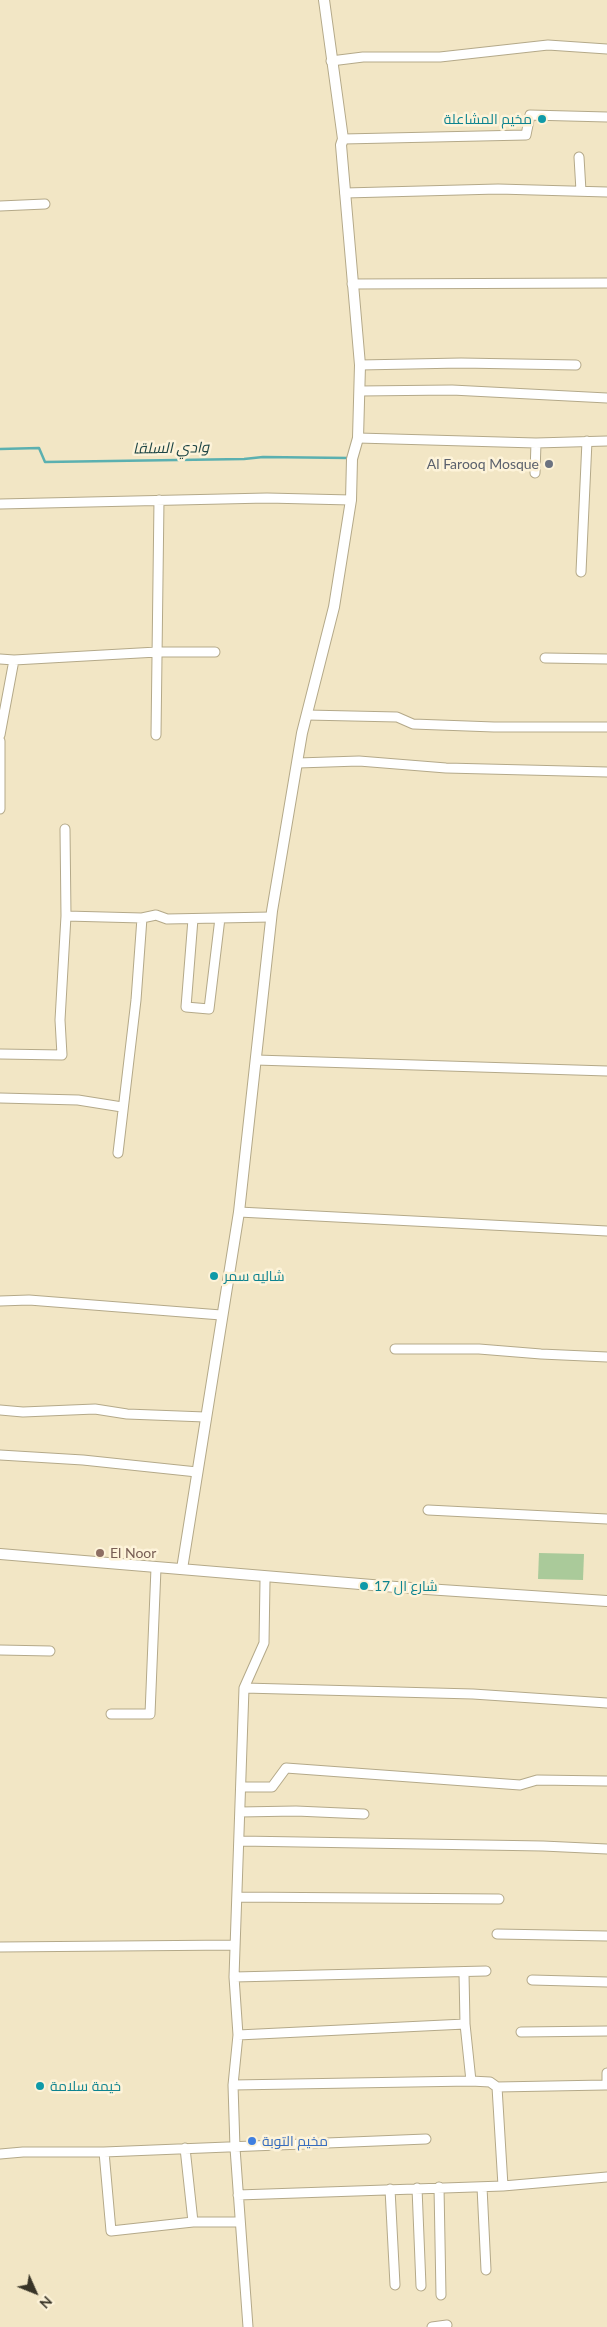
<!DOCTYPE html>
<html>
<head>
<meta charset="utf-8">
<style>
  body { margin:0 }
  #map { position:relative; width:607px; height:2327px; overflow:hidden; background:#f2e6c5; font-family:Lato,sans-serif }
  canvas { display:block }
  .north { position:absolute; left:10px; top:2267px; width:50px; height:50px; -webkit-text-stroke:4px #fdf3d9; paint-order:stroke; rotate:134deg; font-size:14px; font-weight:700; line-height:20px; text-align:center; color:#383427 }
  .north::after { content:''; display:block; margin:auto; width:18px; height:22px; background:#383427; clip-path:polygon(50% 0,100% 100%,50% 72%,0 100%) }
</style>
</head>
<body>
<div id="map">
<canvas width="607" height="2327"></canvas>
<div class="north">N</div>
</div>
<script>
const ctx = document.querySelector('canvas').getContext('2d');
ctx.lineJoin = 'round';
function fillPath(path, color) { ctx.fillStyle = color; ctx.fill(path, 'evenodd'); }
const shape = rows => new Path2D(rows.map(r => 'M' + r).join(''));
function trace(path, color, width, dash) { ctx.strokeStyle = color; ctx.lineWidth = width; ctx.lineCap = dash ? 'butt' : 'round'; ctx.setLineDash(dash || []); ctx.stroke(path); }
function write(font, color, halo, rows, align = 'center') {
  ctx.font = font + ' Lato,Cairo,sans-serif'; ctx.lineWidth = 5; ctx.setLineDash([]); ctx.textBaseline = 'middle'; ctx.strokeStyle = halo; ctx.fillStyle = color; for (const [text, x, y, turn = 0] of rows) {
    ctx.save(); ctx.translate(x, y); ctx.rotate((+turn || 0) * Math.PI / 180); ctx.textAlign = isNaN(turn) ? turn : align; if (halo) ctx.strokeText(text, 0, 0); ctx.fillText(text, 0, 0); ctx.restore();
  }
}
const green = shape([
  [539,1553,584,1554,583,1580,538,1579]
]);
const stream = shape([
  [0,449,39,448,45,462,244,459,263,457,349,458]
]);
const minor = shape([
  [331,61,363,57,440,57,548,45,607,49],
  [343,139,526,135,530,115,607,117],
  [579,157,581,191],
  [345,193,498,189,607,192],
  [0,206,45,204],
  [352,284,607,283],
  [360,365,461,363,576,365],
  [360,391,452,390,607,398],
  [358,438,536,443,607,441],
  [535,473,536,443],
  [0,504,267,498,351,500],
  [581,572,587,441],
  [545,658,607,659],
  [0,659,14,660,157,652,215,652],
  [307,715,397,717,413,724,494,727,607,727],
  [0,735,14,660],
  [156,735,159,500],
  [0,741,0,809],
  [298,763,359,761,446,768,607,772],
  [66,916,142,918,156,915,167,919,271,917],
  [193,919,186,1007,209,1009,220,918],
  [0,1054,62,1055,60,1020,66,916,65,829],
  [256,1060,607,1071],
  [0,1098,78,1100,122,1107],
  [118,1153,136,1000,142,918],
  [239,1212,607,1231],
  [0,1301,29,1300,221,1315],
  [395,1349,479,1349,541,1354,607,1357],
  [0,1410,23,1412,95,1409,127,1414,205,1417],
  [0,1455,83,1460,197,1472],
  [428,1510,607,1519],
  [0,1650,50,1651],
  [244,1688,473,1694,607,1703],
  [111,1714,150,1714,156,1568],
  [241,1787,272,1787,286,1768,520,1785,537,1780,606,1781],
  [240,1812,296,1811,364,1814],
  [240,1841,543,1846,607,1849],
  [237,1897,499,1899],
  [497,1934,607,1936],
  [0,1947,235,1945],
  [464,1973,465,2024,471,2081],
  [234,1977,486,1971],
  [532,1980,607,1982],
  [521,2032,607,2031],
  [238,2035,465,2024],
  [607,2073,607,2085],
  [233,2085,471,2081,490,2082,497,2087,605,2085],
  [497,2087,503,2186],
  [185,2148,193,2222],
  [104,2152,111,2231,193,2222,239,2222],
  [0,2154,23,2152,104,2152,426,2139],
  [439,2187,441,2295],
  [482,2187,486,2270],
  [417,2188,421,2286],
  [390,2189,395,2285],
  [238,2195,503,2186,607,2177],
  [248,2327,235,2148,233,2085,238,2035,234,1977,244,1688,264,1643,265,1581],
  [432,2327,447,2325]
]);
const tertiary = shape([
  [0,1554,396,1587,607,1601],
  [182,1569,239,1212,272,911,302,733,334,607,351,500,352,459,358,438,360,365,341,145,343,139,324,0]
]);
const markers = [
  [542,119,5,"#0f9aa8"],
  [549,464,5,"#6b7280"],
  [214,1276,5,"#0f9aa8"],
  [100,1553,5,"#8d6e63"],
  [364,1586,5,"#0f9aa8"],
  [40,2086,5,"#0f9aa8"],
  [252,2141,5,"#3f7fe0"]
];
const cultureNames = [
  ["مخيم المشاعلة",532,119,"right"],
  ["شاليه سمر",224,1276],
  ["شارع ال 17",374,1586],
  ["خيمة سلامة",50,2086]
];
const worshipNames = [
  ["Al Farooq Mosque",539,464]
];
const educationNames = [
  ["El Noor",110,1553]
];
const shopNames = [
  ["مخيم التوبة",262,2141]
];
const waterNames = [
  ["وادي السلقا",171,448,-1]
];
fillPath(green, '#aaca9a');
trace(stream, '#5bb0b0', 2.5);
trace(minor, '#b4a989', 11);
trace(tertiary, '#b4a989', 12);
trace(minor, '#fff', 9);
trace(tertiary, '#fff', 10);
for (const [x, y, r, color] of markers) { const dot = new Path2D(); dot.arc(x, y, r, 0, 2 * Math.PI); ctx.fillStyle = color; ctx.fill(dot); trace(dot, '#fdf3d9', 2); }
write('14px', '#0d838f', '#fdf3d9', cultureNames, 'left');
write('14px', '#5b616d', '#fdf3d9', worshipNames, 'right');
write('14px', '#785e54', '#fdf3d9', educationNames, 'left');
write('14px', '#366cbe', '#fdf3d9', shopNames, 'left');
write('italic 15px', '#1d4545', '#fdf3d9', waterNames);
</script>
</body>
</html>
